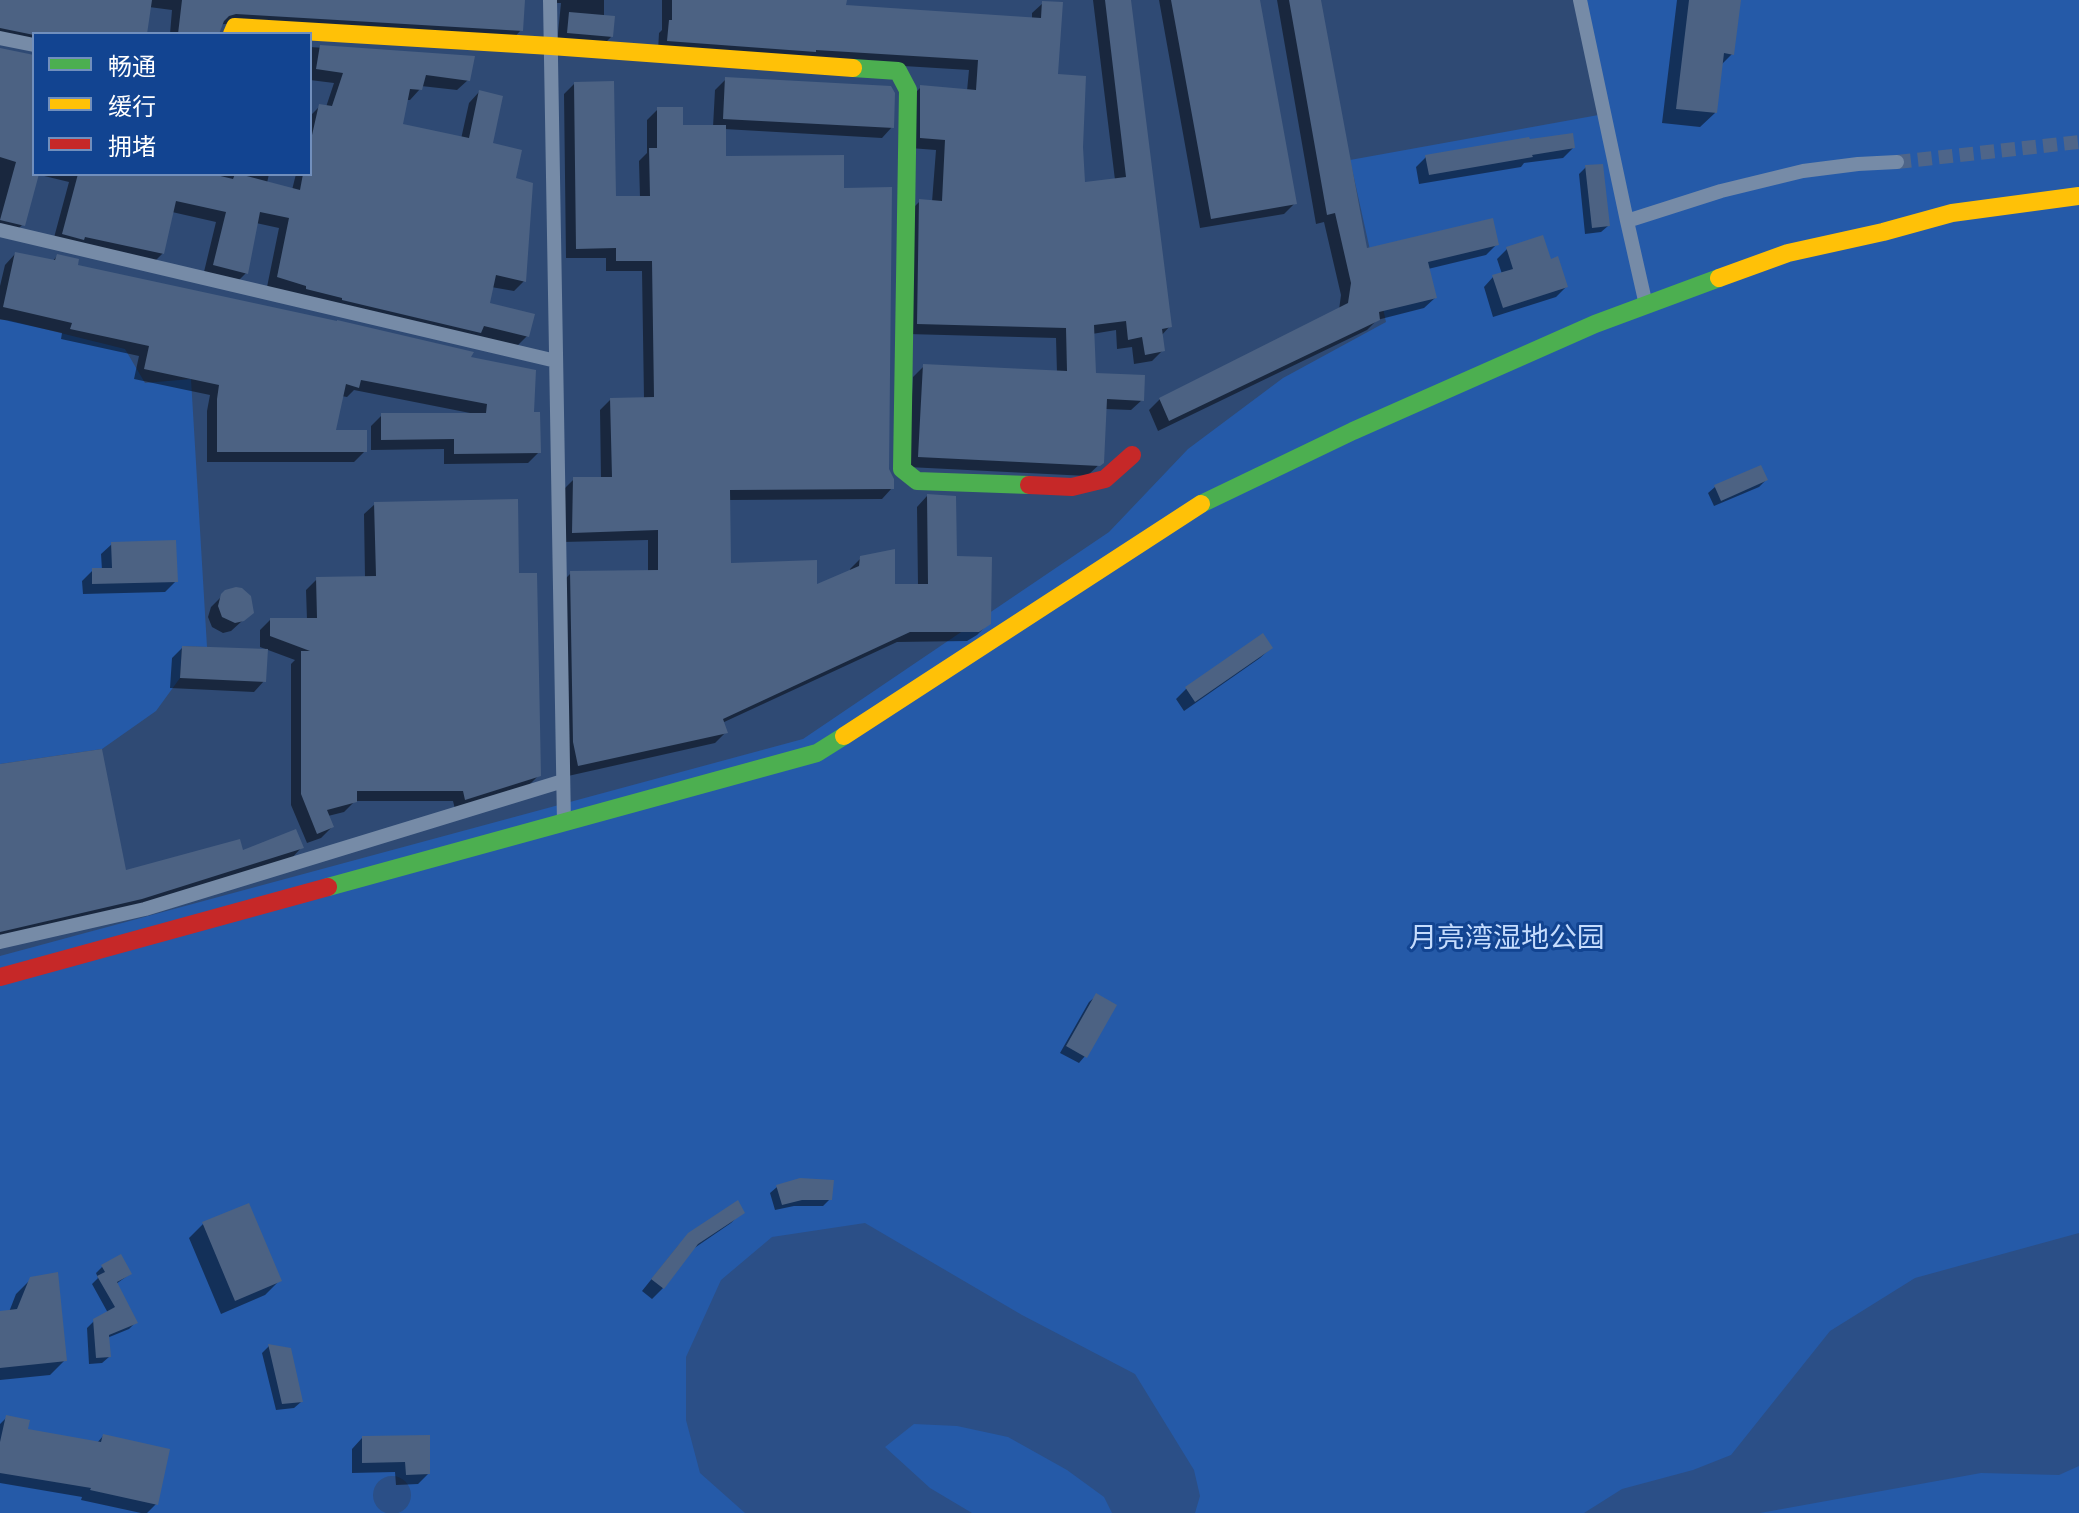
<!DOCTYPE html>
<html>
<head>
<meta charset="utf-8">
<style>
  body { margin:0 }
  #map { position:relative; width:2079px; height:1513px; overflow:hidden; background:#2f4a74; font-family:Roboto,"Noto Sans SC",sans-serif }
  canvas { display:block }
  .legend { position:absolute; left:32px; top:32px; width:280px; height:144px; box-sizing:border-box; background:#124491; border:2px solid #718fbd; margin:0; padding:10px 14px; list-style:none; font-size:24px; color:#fff }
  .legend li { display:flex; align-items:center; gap:16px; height:40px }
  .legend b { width:40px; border:2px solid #718fbd }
</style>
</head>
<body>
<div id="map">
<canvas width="2079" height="1513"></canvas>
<ul class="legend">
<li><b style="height:10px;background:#4caf50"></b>畅通</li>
<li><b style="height:10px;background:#ffc107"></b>缓行</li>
<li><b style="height:10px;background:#c62828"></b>拥堵</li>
</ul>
</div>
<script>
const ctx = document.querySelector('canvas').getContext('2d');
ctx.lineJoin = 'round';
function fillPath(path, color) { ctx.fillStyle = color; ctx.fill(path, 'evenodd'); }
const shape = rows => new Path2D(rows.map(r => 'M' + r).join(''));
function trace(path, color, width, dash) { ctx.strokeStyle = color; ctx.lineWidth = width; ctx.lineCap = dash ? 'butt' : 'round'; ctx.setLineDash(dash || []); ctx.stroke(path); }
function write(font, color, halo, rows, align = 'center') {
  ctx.font = font + ' Roboto,"Noto Sans SC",sans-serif'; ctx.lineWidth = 6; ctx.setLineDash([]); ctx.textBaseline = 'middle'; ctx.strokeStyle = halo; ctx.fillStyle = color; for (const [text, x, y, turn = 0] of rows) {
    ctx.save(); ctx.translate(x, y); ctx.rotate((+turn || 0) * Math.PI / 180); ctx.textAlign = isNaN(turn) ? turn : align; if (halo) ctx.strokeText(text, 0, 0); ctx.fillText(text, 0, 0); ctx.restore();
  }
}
const green = shape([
  [1580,0,2079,0,2079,1513,0,1513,0,956,803,739,1109,532,1188,449,1283,378,1386,322,1350,160,1604,114],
  [0,320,8,320,125,349,145,383,191,379,207,647,182,646,180,678,156,711,102,749,0,764]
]);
const water = shape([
  [865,1223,1022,1315,1135,1374,1194,1470,1200,1496,1195,1513,1112,1513,1104,1497,1067,1470,1008,1437,957,1426,914,1424,885,1447,930,1488,972,1513,745,1513,700,1473,686,1420,686,1357,721,1280,772,1237],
  [2079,1233,2079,1466,2059,1475,1981,1473,1760,1513,1584,1513,1622,1489,1693,1470,1731,1455,1830,1331,1915,1278],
  '373 1495a19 19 0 1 1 38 0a19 19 0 1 1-38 0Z'
]);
const shadow = shape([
  [0,0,523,0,521,30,511,41,224,24,220,25,217,34,170,34,172,10,149,7,34,34,34,174,269,174,267,183,292,190,296,174,310,174,310,116,320,106,326,107,334,83,310,80,310,47,473,58,468,80,457,90,421,86,420,89,410,100,406,100,400,126,461,139,469,103,479,92,490,145,513,180,524,281,514,291,491,287,487,305,527,336,516,347,267,287,279,228,256,223,246,273,235,284,203,276,216,222,172,212,163,253,152,264,52,245,69,182,36,174,23,224,12,235,0,232,0,50,34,57,33,52,25,45,0,40],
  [553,0,604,0,604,17,611,37,601,47,557,43,561,3,553,3],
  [662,0,845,0,844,7,1032,19,1032,13,1043,3,1056,76,1081,147,1083,185,1115,180,1093,0,1129,0,1170,326,1161,336,1163,350,1152,361,1134,364,1132,347,1117,349,1116,330,1092,334,1094,374,1142,400,1131,410,1105,409,1102,462,1087,476,908,467,913,377,924,366,1057,373,1056,338,907,334,909,212,920,201,932,202,936,150,910,148,910,98,921,87,967,91,969,70,658,51,659,33,662,30],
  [1159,0,1258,0,1295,203,1284,214,1200,228],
  [1277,0,1319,0,1365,250,1497,244,1486,255,1428,269,1435,298,1424,308,1377,320,1367,330,1158,431,1149,410,1160,399,1339,310,1341,295,1324,222,1316,224],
  [1677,0,1739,0,1732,54,1720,66,1715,113,1700,127,1662,123],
  [726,79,892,127,882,138,724,129,724,158,842,190,887,469,892,488,882,499,728,500,729,566,815,587,850,572,850,569,861,558,893,586,918,586,917,507,927,496,955,558,989,623,977,635,967,641,897,642,722,723,725,733,715,743,568,776,560,584,571,573,648,572,648,540,562,542,563,490,574,479,601,479,600,410,611,399,644,399,642,271,606,271,606,258,566,258,564,94,574,84,614,198,640,198,639,161,647,153,647,120,658,109,681,127,713,127,715,90],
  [1573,148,1563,158,1524,163,1521,167,1419,184,1416,167,1426,157],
  [1586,167,1608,226,1601,232,1585,234,1579,174],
  [1542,238,1549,261,1566,287,1556,297,1493,317,1484,287,1493,277,1502,274,1497,259,1507,249],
  [15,254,52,262,57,256,75,267,469,359,532,414,539,452,528,463,444,464,444,449,371,450,371,426,382,415,470,415,470,413,354,390,347,397,341,396,334,432,365,451,354,462,207,462,207,411,210,395,134,379,139,356,61,339,62,333,0,319,0,286,5,265],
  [1766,480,1759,487,1714,506,1708,493,1715,487],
  [375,504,518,575,539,775,528,786,455,809,453,801,355,801,344,812,328,816,332,827,321,838,307,843,291,805,291,664,295,660,260,647,260,630,270,620,307,620,306,590,317,579,365,578,364,514],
  [112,544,176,581,165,592,83,594,82,581,93,570,102,570,101,554],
  [226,592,252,612,231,631,223,633,212,627,208,617,211,607],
  [182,648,264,681,254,692,170,688,172,658],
  [1271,648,1260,658,1184,711,1176,699,1186,689],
  [0,766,125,872,242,852,301,848,291,859,130,909,0,940],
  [1096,996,1085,1056,1079,1063,1060,1053,1089,1002],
  [777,1187,830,1199,823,1206,794,1206,775,1210,770,1193],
  [742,1212,731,1223,690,1251,663,1288,652,1299,642,1291,678,1246],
  [203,1224,280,1280,265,1295,221,1314,189,1238],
  [102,1267,130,1274,116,1284,136,1322,129,1329,107,1338,109,1357,102,1363,89,1364,87,1328,94,1321,108,1313,92,1284,98,1278,96,1273],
  [31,1279,65,1360,50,1375,0,1380,0,1313,9,1312,16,1294],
  [269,1346,301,1402,294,1408,276,1410,262,1353],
  [7,1417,25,1431,97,1443,103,1436,156,1504,147,1513,141,1513,81,1500,82,1497,0,1483,0,1424],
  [362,1438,428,1474,418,1484,396,1485,395,1472,352,1473,352,1449]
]);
const building = shape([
  [0,0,152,0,147,34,34,35,0,28],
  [182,0,525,0,523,31,236,14,229,16,224,21,219,34,178,34],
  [672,0,847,0,846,5,1041,18,1042,1,1063,2,1058,74,1086,76,1083,147,1085,182,1126,177,1105,0,1131,0,1172,327,1162,329,1165,351,1145,355,1142,337,1128,340,1126,321,1094,325,1096,373,1145,375,1144,401,1107,399,1104,463,1100,466,918,457,923,364,1067,371,1066,328,917,324,919,199,942,201,945,140,920,138,920,85,976,90,978,60,816,50,816,52,667,41,669,20,672,20],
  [1171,0,1260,0,1297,204,1211,219],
  [1289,0,1321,0,1367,248,1493,218,1499,245,1428,262,1437,298,1379,312,1380,320,1169,421,1159,398,1348,303,1351,283,1335,213,1327,215],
  [1689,0,1741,0,1734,55,1724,53,1717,113,1676,109],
  [569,12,615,16,613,37,567,33],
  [320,45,475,56,470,81,426,75,422,90,410,89,403,124,469,138,479,90,503,96,493,143,522,150,516,178,533,183,526,282,496,275,490,303,535,314,529,337,484,326,481,333,342,300,342,298,306,289,306,286,277,277,289,218,260,212,248,274,213,265,226,212,176,201,164,254,85,237,84,240,62,234,78,174,212,174,233,179,235,174,239,174,300,190,303,174,310,174,310,144,319,104,332,106,343,73,316,69],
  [0,48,34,55,34,174,39,174,25,226,0,220,16,162,0,157],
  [725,77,891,86,895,93,894,128,723,119],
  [614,81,616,196,650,196,649,148,657,148,657,107,683,107,683,125,726,125,726,156,844,155,844,188,892,187,889,469,894,479,894,489,730,490,731,563,817,560,817,584,859,566,860,556,895,549,895,584,928,584,927,494,956,496,957,556,992,557,991,624,979,632,910,632,723,719,728,733,578,766,573,742,570,571,658,570,658,530,572,533,573,477,612,477,610,398,654,397,652,261,616,261,616,248,576,249,574,82],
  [1573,133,1575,148,1532,155,1533,157,1429,175,1425,155,1529,137,1530,139],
  [1603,164,1610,226,1592,228,1585,165],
  [1543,235,1551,259,1558,256,1568,287,1503,308,1492,275,1513,269,1506,247],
  [15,252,55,260,57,254,79,259,78,265,337,321,337,320,474,352,471,357,536,370,534,412,540,412,541,453,454,454,454,439,381,440,381,413,486,413,487,404,361,380,359,388,346,384,336,430,367,430,367,452,217,452,217,399,219,385,144,369,149,346,70,329,72,323,3,307],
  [1761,465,1768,480,1721,501,1714,485],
  [518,499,519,573,537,573,541,776,465,800,463,791,357,791,357,802,327,810,334,827,317,834,301,794,301,651,310,651,270,636,270,618,317,618,316,577,376,576,374,502],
  [176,540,178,582,92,584,92,568,112,568,111,542],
  [236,587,242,588,251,596,254,613,244,621,235,623,222,617,218,606,221,594,225,590],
  [1263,633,1273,648,1195,702,1185,687],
  [182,646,268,649,266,682,180,678],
  [102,749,126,870,240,839,243,850,296,829,304,848,142,899,0,932,0,764],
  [1096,993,1117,1005,1087,1058,1066,1046],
  [800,1178,834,1180,832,1200,802,1200,782,1205,776,1185],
  [738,1200,745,1213,698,1244,664,1289,651,1279,688,1233],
  [249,1203,282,1281,235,1301,202,1222],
  [121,1254,132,1274,117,1282,138,1323,109,1335,111,1357,96,1358,93,1319,115,1307,97,1276,105,1272,101,1265],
  [58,1272,67,1361,0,1368,0,1311,17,1309,30,1277],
  [268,1344,291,1348,303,1402,282,1404],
  [6,1415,30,1420,28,1429,101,1442,103,1434,170,1449,158,1505,90,1490,91,1488,0,1473,0,1442],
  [430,1435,430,1474,406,1475,405,1462,362,1463,362,1436]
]);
const streetTunnel = shape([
  [1897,162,2079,142]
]);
const street = shape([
  [550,0,564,823],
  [1580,0,1627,221,1721,191,1803,171,1858,164,1897,162],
  [0,38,34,45],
  [1627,221,1646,305],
  [0,230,556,361],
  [0,942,145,909,563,781]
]);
const fast = shape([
  [853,68,898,71,908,90,902,469,917,481,1029,485],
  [1201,504,1353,431,1595,324,1719,278],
  [328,887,817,753,844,736]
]);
const slow = shape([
  [232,34,235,27,551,46,853,68],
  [1719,278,1788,253,1883,232,1952,213,2079,196],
  [844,736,1201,504]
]);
const jam = shape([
  [1029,485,1072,487,1105,479,1132,455],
  [0,977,328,887]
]);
const parkNames = [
  ["月亮湾湿地公园",1507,940]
];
fillPath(green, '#255aa8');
fillPath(water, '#2b4f87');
fillPath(shadow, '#0007');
fillPath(building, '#4c6283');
trace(streetTunnel, '#4e6589', 14, [14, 7]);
trace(street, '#768ba7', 14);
trace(fast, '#4caf50', 18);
trace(slow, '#ffc107', 18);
trace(jam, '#c62828', 18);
write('28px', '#c5dcfd', '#124491', parkNames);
</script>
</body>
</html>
